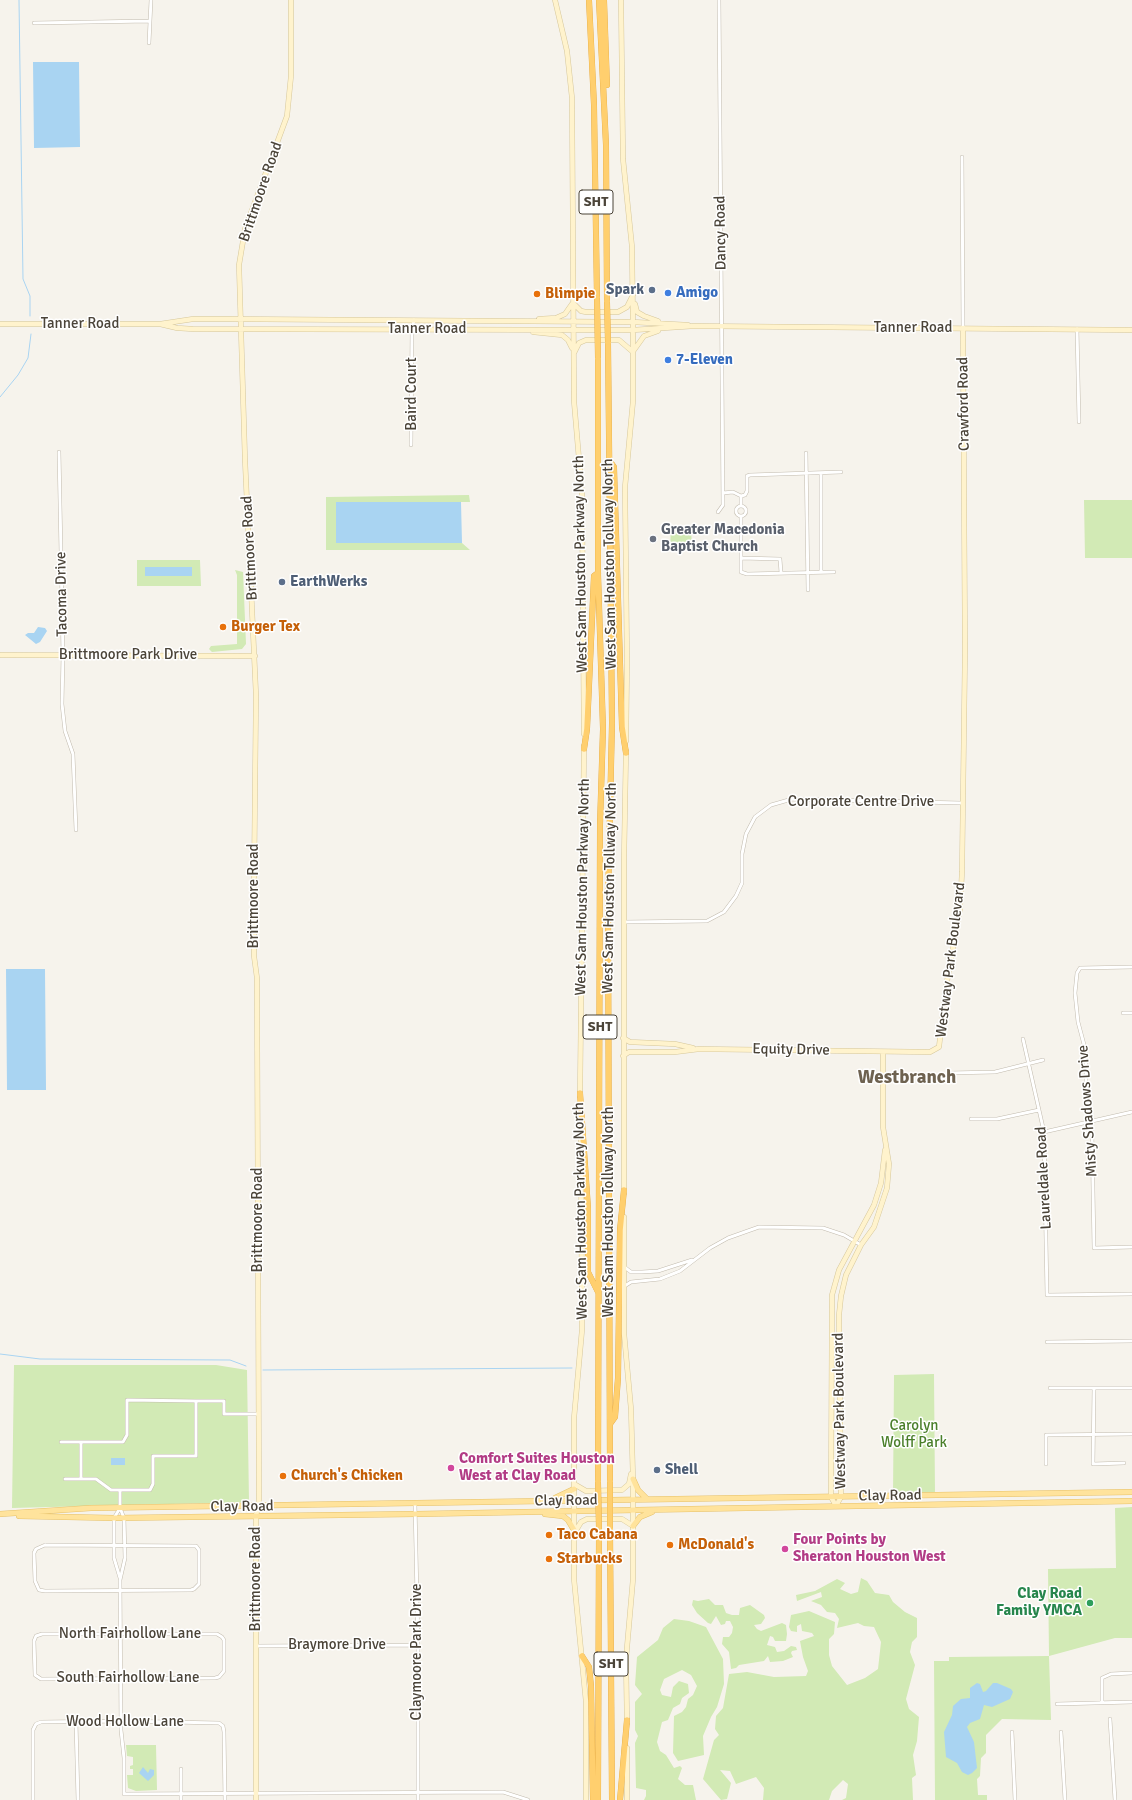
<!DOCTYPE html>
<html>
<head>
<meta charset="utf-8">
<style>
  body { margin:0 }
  canvas { display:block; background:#f6f3ec }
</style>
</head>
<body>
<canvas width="1132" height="1800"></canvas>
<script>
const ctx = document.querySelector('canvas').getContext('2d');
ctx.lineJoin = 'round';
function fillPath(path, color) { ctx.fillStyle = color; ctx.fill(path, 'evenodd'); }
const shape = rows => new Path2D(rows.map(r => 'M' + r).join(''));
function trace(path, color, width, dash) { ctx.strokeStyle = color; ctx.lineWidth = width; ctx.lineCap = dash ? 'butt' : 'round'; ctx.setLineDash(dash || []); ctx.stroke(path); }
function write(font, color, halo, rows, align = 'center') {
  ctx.font = font + ' Signika,sans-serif'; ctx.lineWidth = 3; ctx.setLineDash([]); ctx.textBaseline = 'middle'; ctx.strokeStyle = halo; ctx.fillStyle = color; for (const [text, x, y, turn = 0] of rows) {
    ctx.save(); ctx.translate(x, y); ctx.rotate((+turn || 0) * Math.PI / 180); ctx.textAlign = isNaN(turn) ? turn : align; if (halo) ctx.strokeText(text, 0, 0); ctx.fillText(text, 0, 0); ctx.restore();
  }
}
const green = shape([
  [469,495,470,502,336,502,336,543,462,543,470,550,326,550,326,497],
  [1084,500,1132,500,1132,558,1085,558],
  [671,528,691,528,692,548,670,549],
  [137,560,200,560,201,586,137,586],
  [235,570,243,572,246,644,242,649,212,652,209,649,211,646,237,644,237,575],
  [14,1365,216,1365,247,1370,249,1502,12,1508],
  [934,1374,935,1495,893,1496,894,1375],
  [1132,1507,1132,1638,1115,1638,1049,1656,1051,1720,1002,1719,986,1735,986,1753,981,1758,980,1776,977,1779,978,1795,987,1795,987,1800,935,1800,934,1661,949,1661,949,1657,1049,1656,1048,1569,1116,1568,1115,1508],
  [861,1578,867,1581,875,1593,889,1595,893,1602,905,1612,917,1618,917,1637,912,1642,910,1652,915,1665,906,1699,909,1709,919,1717,917,1741,913,1755,916,1775,912,1778,913,1800,842,1800,846,1798,848,1784,843,1780,832,1791,829,1800,763,1800,764,1788,756,1777,736,1784,730,1771,720,1770,731,1783,727,1799,721,1800,703,1779,714,1740,719,1735,715,1729,716,1716,723,1708,729,1674,747,1672,774,1677,806,1676,808,1671,803,1657,800,1641,814,1636,812,1633,802,1631,801,1624,797,1626,797,1632,791,1631,789,1627,791,1615,809,1611,835,1622,834,1634,829,1639,829,1655,832,1666,847,1685,865,1678,878,1669,881,1642,874,1627,864,1626,858,1623,837,1628,839,1619,835,1613,827,1612,821,1605,811,1601,822,1597,821,1592,797,1601,796,1595,815,1591,837,1579,845,1583,840,1589,851,1594,858,1592],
  [709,1599,715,1605,723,1605,726,1613,732,1615,739,1615,740,1608,750,1605,764,1615,765,1618,761,1624,754,1625,757,1629,761,1631,782,1623,786,1625,787,1634,786,1641,775,1641,773,1637,770,1636,767,1645,775,1647,777,1652,784,1651,791,1646,796,1647,797,1650,792,1651,791,1653,793,1657,783,1661,770,1662,768,1656,764,1661,739,1665,736,1668,731,1669,729,1652,722,1644,723,1637,729,1637,732,1633,733,1627,730,1621,726,1621,725,1624,721,1625,716,1616,711,1624,708,1623,697,1613,692,1605,693,1600,698,1601],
  [674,1619,689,1621,706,1627,723,1659,724,1684,717,1707,711,1717,703,1736,704,1755,678,1761,673,1753,674,1716,682,1712,686,1707,688,1699,693,1695,697,1686,691,1675,682,1670,664,1679,660,1690,662,1695,671,1697,673,1687,679,1681,688,1684,689,1693,682,1698,680,1704,673,1708,668,1720,662,1722,657,1742,660,1751,666,1755,674,1768,680,1766,682,1768,678,1779,685,1785,693,1785,696,1800,644,1800,646,1796,646,1790,636,1788,635,1743,638,1736,635,1730,635,1702,642,1694,635,1685,637,1657,658,1640,663,1628],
  [126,1745,156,1745,157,1790,136,1791,128,1788,127,1775,133,1775,133,1769,130,1769,130,1766,133,1765,133,1757,127,1756]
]);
const water = shape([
  [33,62,79,62,80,147,34,148],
  [336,502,461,502,462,543,336,543],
  [145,567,192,567,192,576,145,576],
  [38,627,45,628,47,631,40,642,36,644,25,635,28,633,34,633],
  [6,969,45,969,46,1090,7,1090],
  [111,1458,125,1458,125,1465,111,1465],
  [977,1683,980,1684,983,1692,986,1691,993,1683,997,1683,1011,1689,1013,1692,1010,1699,992,1707,984,1705,980,1719,970,1723,967,1727,974,1742,977,1768,972,1773,968,1775,962,1772,957,1763,946,1757,944,1732,952,1715,953,1706,961,1699,970,1698,970,1688],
  [143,1767,148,1773,150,1769,154,1770,154,1775,148,1781,139,1773]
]);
const stream = shape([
  [19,0,23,279,30,296,30,316],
  [0,397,18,375,28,358,31,334],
  [0,1354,40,1359,230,1360,246,1366],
  [263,1370,572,1368]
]);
const street = shape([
  [34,23,149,21],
  [149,43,151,0],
  [962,157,963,328],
  [1077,329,1079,422],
  [411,445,412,329,414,320],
  [59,452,63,655,62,704,65,731,73,754,76,830],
  [806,453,808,590],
  [821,473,821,572],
  [723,493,733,492,741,496,741,506],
  [741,496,745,495,747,491,747,476,750,475,841,472],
  '736 511a5 5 0 1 1 10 0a5 5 0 1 1-10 0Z',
  [718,512,723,505,719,0],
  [741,516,741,572,747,574,834,572],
  [741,558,780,559,781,573],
  [624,922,707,921,724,912,736,896,742,883,742,854,746,834,755,817,771,805,792,799,961,803],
  [1132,967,1080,968,1077,973,1075,993,1078,1022,1086,1052,1086,1095,1092,1132,1094,1248,1132,1247],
  [1123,1013,1132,1013],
  [1023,1039,1044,1132,1047,1295,1132,1294],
  [949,1073,995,1072,1043,1060],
  [971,1119,997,1119,1039,1110],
  [1044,1132,1132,1112],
  [623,1266,631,1272,642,1272,658,1271,692,1260],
  [623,1287,631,1282,660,1279,680,1271,710,1248,728,1238,759,1227,823,1228,844,1235,861,1245],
  [1047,1342,1132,1341],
  [1050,1388,1132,1388],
  [1094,1388,1093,1464,1124,1463],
  [61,1442,123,1442,127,1435,127,1400,196,1401],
  [81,1442,81,1479],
  [1046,1464,1046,1435,1132,1434],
  [65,1479,96,1479,111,1490,150,1490,153,1484,153,1456,196,1456,196,1401,224,1401,224,1414,258,1414],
  [120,1490,120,1508,124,1518,125,1558,120,1580,121,1730,124,1758,124,1794,503,1792,528,1800],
  [415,1504,418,1645,418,1800],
  [45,1545,196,1546,199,1550,199,1584,194,1589,191,1590,45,1591,39,1590,35,1581,34,1553,36,1549,45,1545],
  [120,1578,114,1558,114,1518,120,1508],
  [42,1634,217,1634,222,1637,224,1640,224,1671,219,1677,215,1678,41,1679,35,1675,34,1641,36,1636,42,1634],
  [257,1646,418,1645],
  [1102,1703,1102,1678,1111,1674,1132,1673],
  [1057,1704,1132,1702],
  [1110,1719,1115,1800],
  [76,1722,78,1800],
  [1012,1732,1015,1800],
  [1061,1732,1065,1800],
  [33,1800,33,1730,36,1724,41,1722,121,1721,219,1723,223,1726,224,1732,225,1800],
  [181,1800,181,1769]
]);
const secondary = shape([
  [555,0,567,51,572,98,574,401,582,494,584,734],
  [621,0,623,159,632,247,633,330,633,401,625,487,627,661,626,741],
  [573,303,581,311,586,312,618,312,627,307,633,295],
  [635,304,637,312,644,316,658,321],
  [539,319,556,318,565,314,572,304],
  [0,324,160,324,193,319,231,319,633,322,688,325],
  [160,324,177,328,193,329,633,330,694,326,1132,330],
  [533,332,562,335,568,340,572,348],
  [634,350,644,336,658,331],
  [574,353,579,343,586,340,619,340,633,352],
  [0,655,255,656],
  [623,1038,630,1042,675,1044,693,1048],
  [623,1056,629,1052,675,1052,699,1049,930,1052,939,1047,946,987,960,909,962,872,965,651,963,328],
  [580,1096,584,746],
  [581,1139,582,1330,574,1418,574,1579,586,1702,586,1800],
  [624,1193,624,859,626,751],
  [624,1217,624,1333,631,1409,633,1479,633,1579,626,1659,627,1723],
  [574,1484,586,1491,622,1490,629,1484,631,1474],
  [836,1506,841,1497,839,1315,841,1296,846,1275,861,1245,874,1227,887,1188,889,1164,883,1127,883,1052],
  [836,1506,831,1497,832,1295,839,1270,874,1205,881,1183,885,1150],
  [575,1532,581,1522,587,1519,622,1519,633,1526],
  [627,1748,627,1800],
  [256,1800,256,1516,259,1500,257,978,254,956,254,885,256,695,245,460,239,265,245,229,287,116,291,76,291,0]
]);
const primary = shape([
  [633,1479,638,1490,647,1499],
  [555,1498,574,1489],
  [0,1514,91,1508,1132,1492],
  [545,1514,563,1516,568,1520,574,1530],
  [19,1516,114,1518,416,1514,1132,1501],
  [633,1526,640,1517,652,1512]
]);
const highway = shape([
  [589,0,594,105,597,298],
  [599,0,606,145,607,302],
  [604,0,607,85],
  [608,342,612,723,608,900,610,1482],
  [598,358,598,573,603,729,600,825,598,1482],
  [609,460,614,467,622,727,626,753],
  [584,749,587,729,594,576,598,573],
  [580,1093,588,1208,588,1272,598,1292],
  [610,1424,615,1417,618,1378,620,1230,624,1190],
  [610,1528,612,1800],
  [582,1656,589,1667,591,1686,593,1800],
  [598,1800,599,1529],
  [620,1800,627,1720]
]);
const highwayBridge = shape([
  [597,298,598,358],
  [607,302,608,342],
  [598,1482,599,1529],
  [610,1482,610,1528]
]);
const markers = [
  [652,290,4,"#5c6f8a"],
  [668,293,4,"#3f7fe0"],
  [537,294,4,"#e8710a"],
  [668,360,4,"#3f7fe0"],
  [653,539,4,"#6b7280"],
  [282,582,4,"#5c6f8a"],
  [223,627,4,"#e8710a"],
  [451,1468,4,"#d1479c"],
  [657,1470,4,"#5c6f8a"],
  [283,1476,4,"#e8710a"],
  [549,1535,4,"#e8710a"],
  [670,1545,4,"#e8710a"],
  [785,1549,4,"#d1479c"],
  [549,1559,4,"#e8710a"],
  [1090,1603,4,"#2e9e5b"]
];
const shields = [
  [596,202,34],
  [600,1027,34],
  [611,1664,34]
];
const shieldNames = [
  ["SHT",596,202],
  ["SHT",600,1027],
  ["SHT",611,1664]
];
const streetNames = [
  ["Brittmoore Road",261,192,-71],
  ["Dancy Road",721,233,-91],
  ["Tanner Road",80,324],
  ["Tanner Road",913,328],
  ["Tanner Road",427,329],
  ["Baird Court",412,394,-90],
  ["Crawford Road",964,404,-91],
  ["Brittmoore Road",250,548,-93],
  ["West Sam Houston Parkway North",581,564,-91],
  ["West Sam Houston Tollway North",610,564,-91],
  ["Tacoma Drive",62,594,-91],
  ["Brittmoore Park Drive",128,655],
  ["Corporate Centre Drive",861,802],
  ["West Sam Houston Parkway North",583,887,-89],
  ["West Sam Houston Tollway North",610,888,-89],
  ["Brittmoore Road",254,896,-90],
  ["Westway Park Boulevard",951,960,-83],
  ["Equity Drive",791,1050,1],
  ["Misty Shadows Drive",1088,1111,-94],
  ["Laureldale Road",1044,1178,-93],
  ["West Sam Houston Parkway North",581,1211,-91],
  ["West Sam Houston Tollway North",609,1212,-90],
  ["Brittmoore Road",258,1220,-90],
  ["Westway Park Boulevard",840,1411,-91],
  ["Clay Road",890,1496,-1],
  ["Clay Road",566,1501,-1],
  ["Clay Road",242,1507,-1],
  ["Brittmoore Road",256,1579,-90],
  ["North Fairhollow Lane",130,1634],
  ["Braymore Drive",337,1645],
  ["Claymoore Park Drive",417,1652,-90],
  ["South Fairhollow Lane",128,1678],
  ["Wood Hollow Lane",125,1722]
];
const serviceNames = [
  ["Spark",644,290,"right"],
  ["EarthWerks",290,582],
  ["Shell",665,1470]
];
const shopNames = [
  ["Amigo",676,293],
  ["7-Eleven",676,360]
];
const foodNames = [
  ["Blimpie",545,294],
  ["Burger Tex",231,627],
  ["Church's Chicken",291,1476],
  ["Taco Cabana",557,1535],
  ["McDonald's",678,1545],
  ["Starbucks",557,1559]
];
const worshipNames = [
  ["Greater Macedonia",661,530],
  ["Baptist Church",661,547]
];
const parkNames = [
  ["Carolyn",914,1426],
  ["Wolff Park",914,1443]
];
const hotelNames = [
  ["Comfort Suites Houston",459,1459],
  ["West at Clay Road",459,1476],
  ["Four Points by",793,1540],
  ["Sheraton Houston West",793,1557]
];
const leisureNames = [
  ["Clay Road",1082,1594],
  ["Family YMCA",1082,1611]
];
const districtNames = [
  ["Westbranch",907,1078]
];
fillPath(green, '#d2eab5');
fillPath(water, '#a9d4f2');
trace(stream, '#a9d4f2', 1);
trace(street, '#c2bbae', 4);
trace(secondary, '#d6c79b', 5.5);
trace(primary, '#e6c16a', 6);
trace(highway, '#e0a43c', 6);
trace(street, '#fff', 3);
trace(secondary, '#fff3cd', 4.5);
trace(primary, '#ffe39c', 5);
trace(highway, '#ffcf6e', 5.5);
trace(highwayBridge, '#e0a43c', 6, []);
trace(highwayBridge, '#ffcf6e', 5.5);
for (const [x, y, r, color] of markers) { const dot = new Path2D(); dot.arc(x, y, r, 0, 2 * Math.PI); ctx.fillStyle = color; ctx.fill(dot); trace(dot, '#fff', 1.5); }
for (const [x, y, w] of shields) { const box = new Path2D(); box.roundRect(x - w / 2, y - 12, w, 24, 3); ctx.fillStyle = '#fff'; ctx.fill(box); trace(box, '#4b4439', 1); }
write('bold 14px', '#4b4439', null, shieldNames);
write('15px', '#4b4439', '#fff', streetNames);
write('bold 15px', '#4e5e75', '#fff', serviceNames, 'left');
write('bold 15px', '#366cbe', '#fff', shopNames, 'left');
write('bold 15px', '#c56008', '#fff', foodNames, 'left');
write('bold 15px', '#5b616d', '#fff', worshipNames, 'left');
write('15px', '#4a7f2a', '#fff', parkNames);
write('bold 15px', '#b23c85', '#fff', hotelNames, 'left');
write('bold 15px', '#27864d', '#fff', leisureNames, 'right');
write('bold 19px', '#6e6250', '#fff', districtNames);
</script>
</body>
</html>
